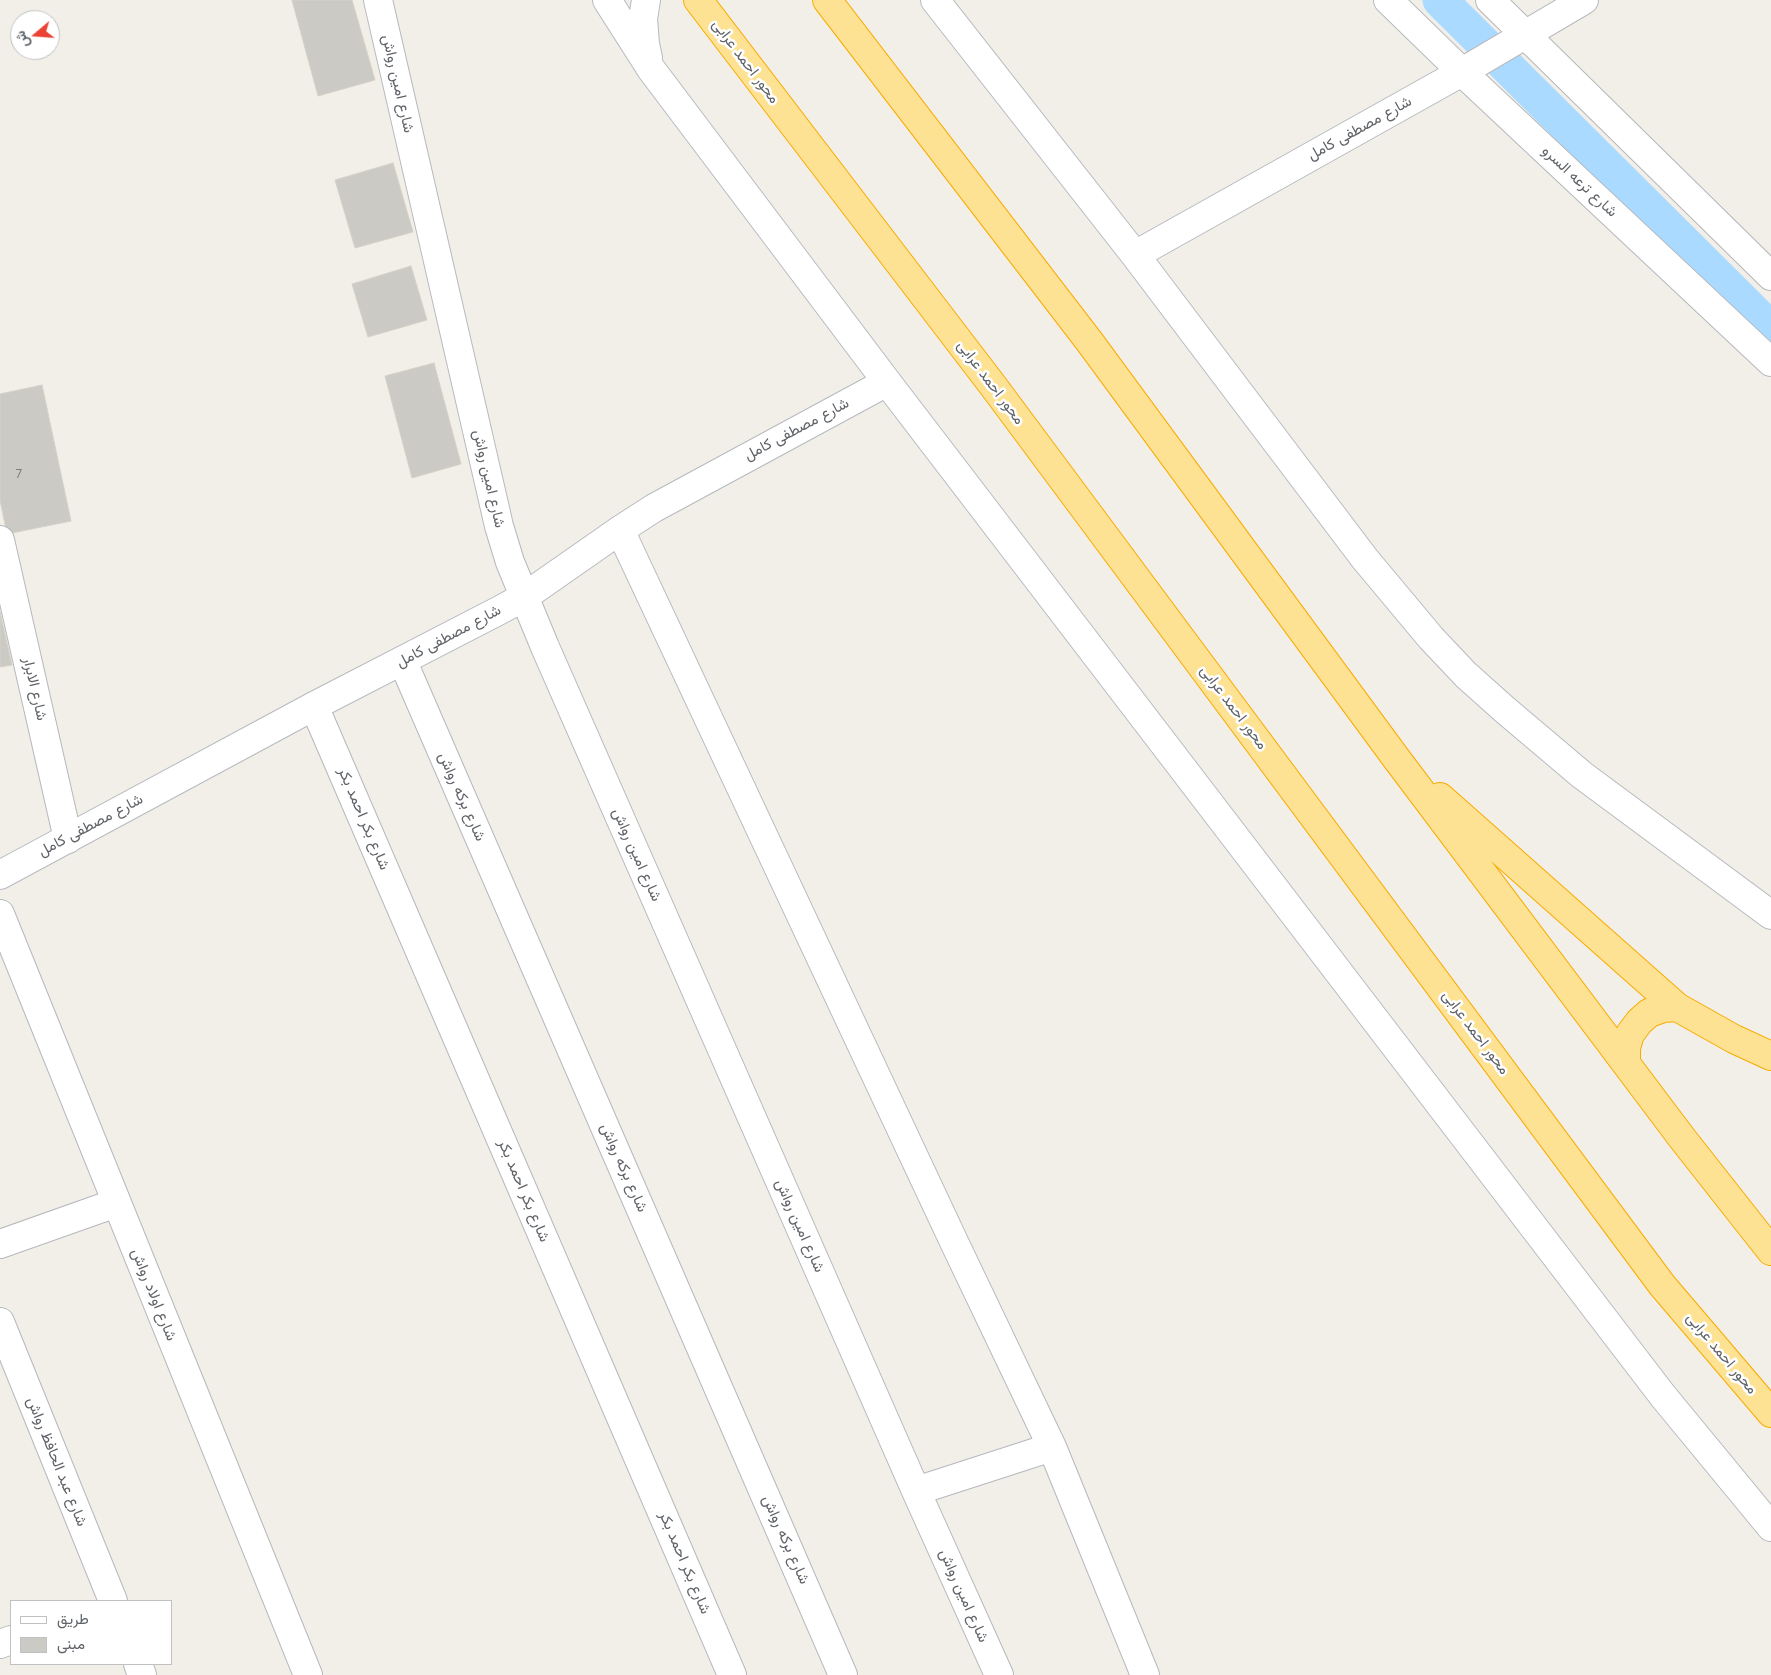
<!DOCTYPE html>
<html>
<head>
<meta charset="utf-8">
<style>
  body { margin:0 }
  #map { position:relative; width:1771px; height:1675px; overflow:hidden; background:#f1efe8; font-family:Jost,Vazirmatn,sans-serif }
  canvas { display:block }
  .legend { position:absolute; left:10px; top:1600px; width:162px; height:65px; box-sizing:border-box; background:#fff; border:1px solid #bfc1c3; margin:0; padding:6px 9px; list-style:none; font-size:15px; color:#5f6368 }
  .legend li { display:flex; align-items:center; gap:10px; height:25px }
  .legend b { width:25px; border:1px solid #bfc1c3 }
  .north { position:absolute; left:10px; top:10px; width:50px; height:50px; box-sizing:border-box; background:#fff; border:1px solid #bfc1c3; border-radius:50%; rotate:252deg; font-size:14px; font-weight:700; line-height:20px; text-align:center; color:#5f6368 }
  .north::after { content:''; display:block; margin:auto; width:18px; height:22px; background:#ea4335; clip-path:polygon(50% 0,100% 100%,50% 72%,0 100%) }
</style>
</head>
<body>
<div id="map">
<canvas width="1771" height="1675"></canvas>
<ul class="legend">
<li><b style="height:6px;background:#fff"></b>طريق</li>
<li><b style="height:14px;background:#cccac5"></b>مبنى</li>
</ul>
<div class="north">ش</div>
</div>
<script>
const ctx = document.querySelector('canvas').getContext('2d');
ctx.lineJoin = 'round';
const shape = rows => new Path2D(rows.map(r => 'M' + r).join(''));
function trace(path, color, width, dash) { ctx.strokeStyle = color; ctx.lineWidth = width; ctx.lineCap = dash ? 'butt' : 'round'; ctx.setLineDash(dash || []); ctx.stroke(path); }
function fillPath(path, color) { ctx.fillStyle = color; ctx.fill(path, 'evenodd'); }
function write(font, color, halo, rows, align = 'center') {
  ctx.font = font + ' Jost,Vazirmatn,sans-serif'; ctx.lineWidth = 5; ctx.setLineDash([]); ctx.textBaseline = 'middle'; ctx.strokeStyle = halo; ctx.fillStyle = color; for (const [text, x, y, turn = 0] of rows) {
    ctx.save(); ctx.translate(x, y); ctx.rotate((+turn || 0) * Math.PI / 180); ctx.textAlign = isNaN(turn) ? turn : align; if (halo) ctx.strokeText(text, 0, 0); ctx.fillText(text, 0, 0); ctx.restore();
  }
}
const canal = shape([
  [1440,0,1771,329]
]);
const building = shape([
  [292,0,352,0,375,80,318,96,292,0],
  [393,163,413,232,355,248,335,180,393,163],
  [411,266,427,320,368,337,352,284,411,266],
  [434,363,461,464,412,478,385,376,434,363],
  [42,385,71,521,7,534,0,500,0,394,42,385],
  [0,612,12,665,0,667,0,612]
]);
const street = shape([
  [378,0,499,526,510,562,545,647,916,1491,999,1675],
  [1490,0,1771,276],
  [1462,72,1771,362],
  [620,530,955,1244,1052,1447,1145,1675],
  [0,540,68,839],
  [403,662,843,1675],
  [314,706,732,1675],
  [0,914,308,1675],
  [0,1244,116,1203],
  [0,1322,113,1601],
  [916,1491,1052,1447],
  [0,1644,11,1640],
  [138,1664,142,1675]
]);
const secondary = shape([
  [607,0,651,69,887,382,1663,1396,1771,1527],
  [646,0,643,19,645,44,648,58],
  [935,0,1135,255,1365,559,1431,638,1466,675,1504,709,1582,775,1771,915],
  [1388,0,1462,72],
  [1135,255,1462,72,1584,0],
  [0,875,314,706,500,610,524,597,620,530,654,508,887,382]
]);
const highway = shape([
  [698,0,994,387,1662,1285,1771,1413],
  [827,0,1089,341,1396,758,1682,1138,1771,1251],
  [1440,797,1677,1007,1734,1039,1771,1056],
  [1626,1062,1626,1048,1630,1034,1639,1022,1649,1013,1663,1008,1677,1007]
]);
const numberNames = [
  ["7",19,475]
];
const streetNames = [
  ["محور احمد عرابى",745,62,53],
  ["شارع امين رواش",397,84,77],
  ["شارع مصطفى كامل",1360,129,-29],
  ["شارع ترعه السرو",1579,182,43],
  ["محور احمد عرابى",990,383,53],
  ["شارع مصطفى كامل",797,430,-28],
  ["شارع امين رواش",488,479,77],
  ["شارع مصطفى كامل",449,637,-28],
  ["شارع الابرار",34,689,77],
  ["محور احمد عرابى",1233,708,53],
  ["شارع بركه رواش",461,797,66],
  ["شارع بكر احمد بكر",363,819,67],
  ["شارع مصطفى كامل",91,826,-28],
  ["شارع امين رواش",636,855,66],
  ["محور احمد عرابى",1475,1033,53],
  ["شارع بركه رواش",623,1168,66],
  ["شارع بكر احمد بكر",523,1191,67],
  ["شارع امين رواش",799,1226,66],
  ["شارع اولاد رواش",153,1295,68],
  ["محور احمد عرابى",1721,1354,50],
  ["شارع عبد الحافظ رواش",56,1462,68],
  ["شارع بركه رواش",785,1540,66],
  ["شارع بكر احمد بكر",684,1563,67],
  ["شارع امين رواش",963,1596,66]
];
trace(canal, '#aadaff', 35);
fillPath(building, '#cccac5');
trace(building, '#d6d1c6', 1);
trace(street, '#b5b8bc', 30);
trace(secondary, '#b6babf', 30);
trace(highway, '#f9ab00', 30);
trace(street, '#fff', 28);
trace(secondary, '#fff', 28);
trace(highway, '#fde293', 28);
write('12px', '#7a7d7f', null, numberNames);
write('15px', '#5f6368', '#fff', streetNames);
</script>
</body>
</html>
